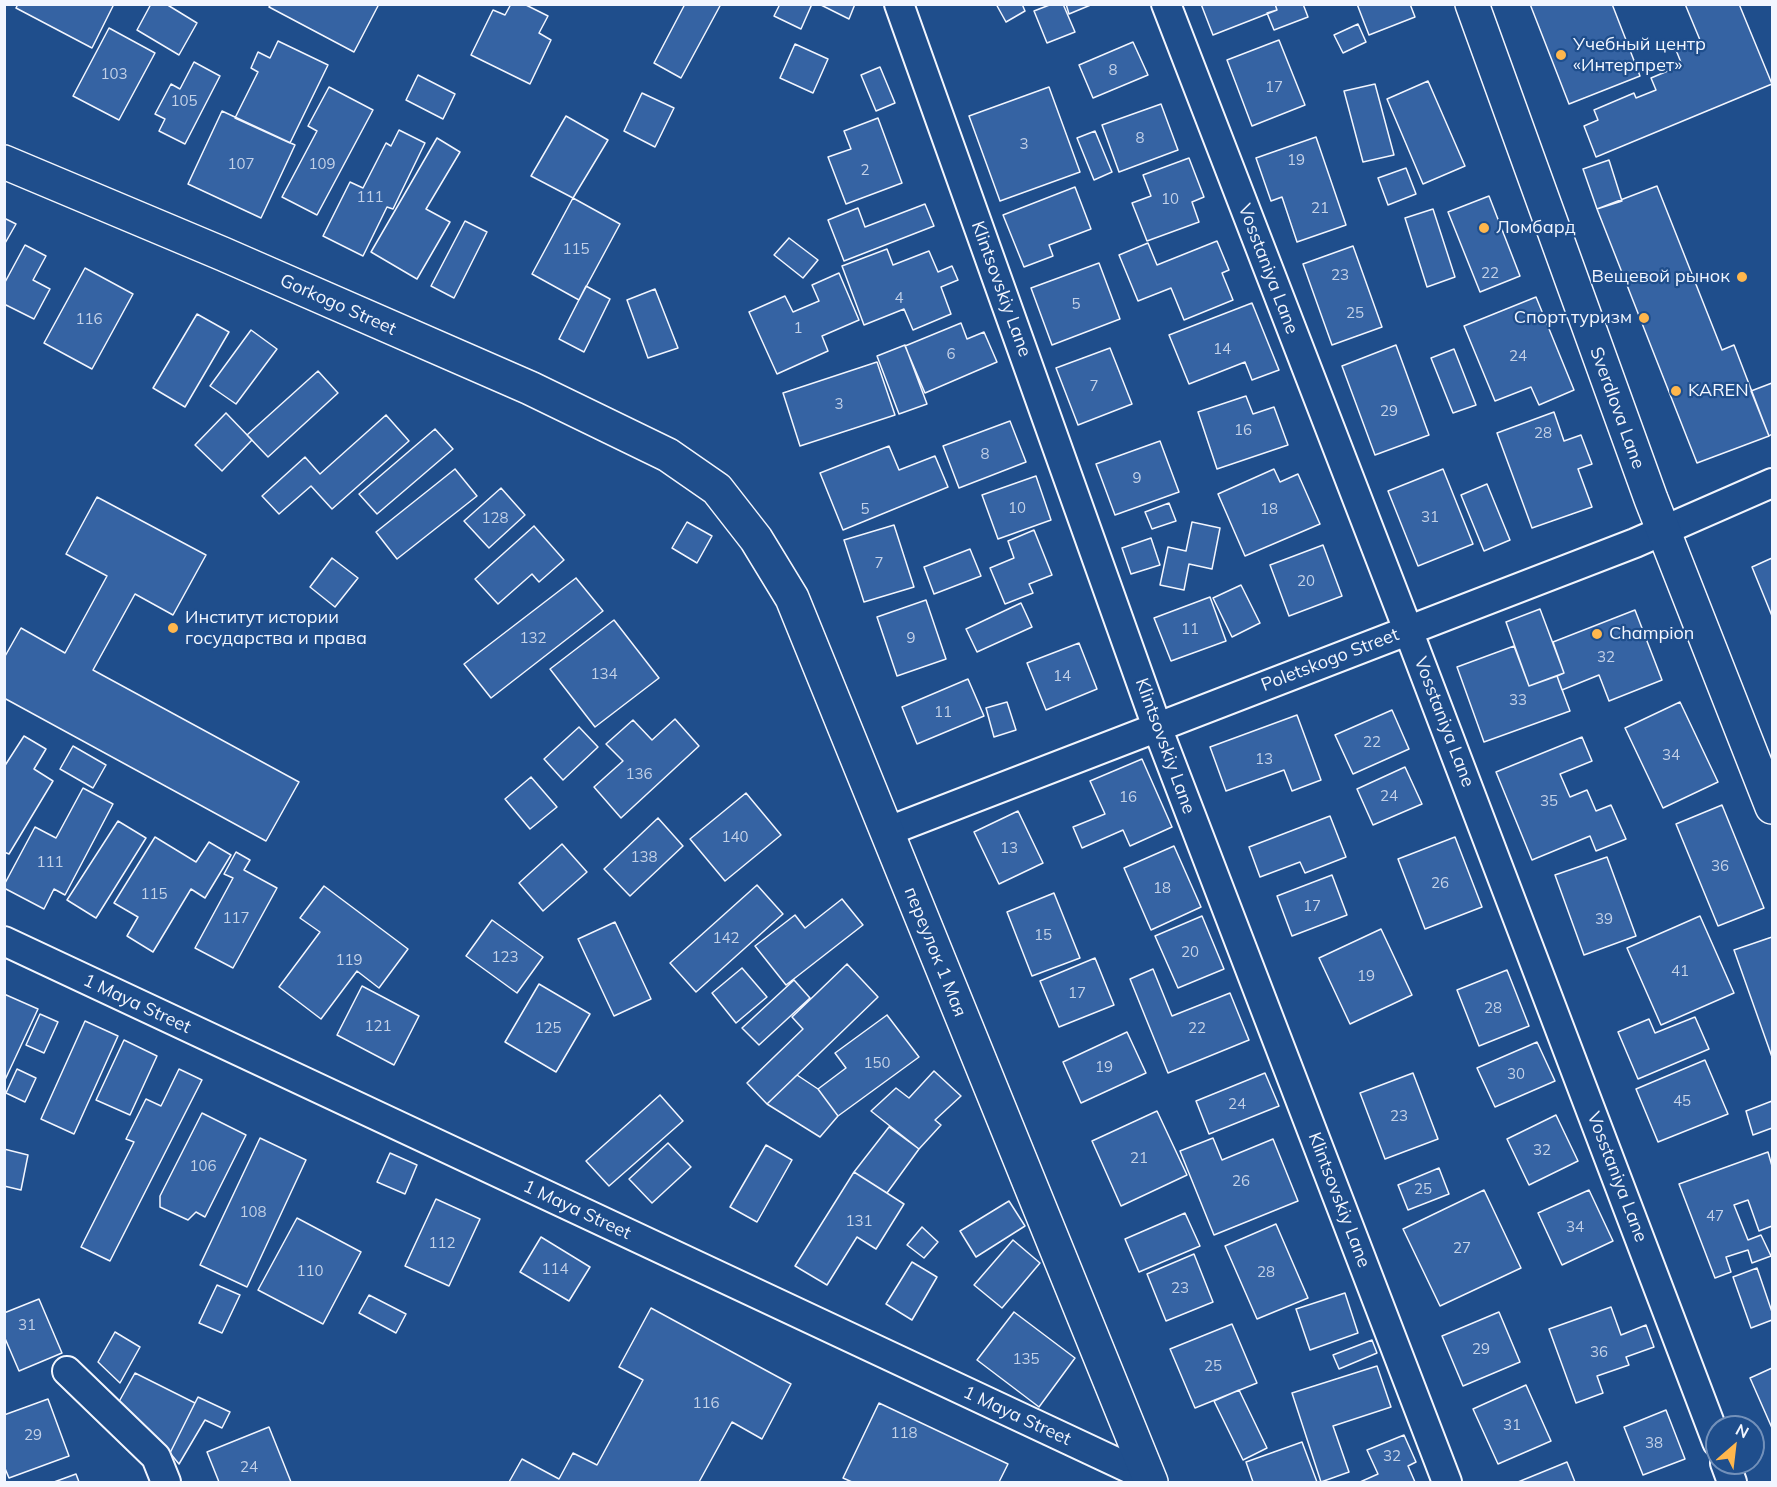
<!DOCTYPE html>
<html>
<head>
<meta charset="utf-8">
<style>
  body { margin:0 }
  #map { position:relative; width:1777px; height:1487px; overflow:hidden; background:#1f4e8c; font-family:Mulish,sans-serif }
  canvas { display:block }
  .frame { position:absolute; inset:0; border:6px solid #f2f6ff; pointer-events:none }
  .north { position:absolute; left:1705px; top:1415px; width:60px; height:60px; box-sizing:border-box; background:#1f4e8c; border:2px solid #7391ba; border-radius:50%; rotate:28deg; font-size:16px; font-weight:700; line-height:24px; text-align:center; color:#f2f6ff }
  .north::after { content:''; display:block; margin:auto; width:21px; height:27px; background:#ffb74d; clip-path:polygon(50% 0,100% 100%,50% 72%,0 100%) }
</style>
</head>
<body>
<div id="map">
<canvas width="1777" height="1487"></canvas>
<div class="frame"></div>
<div class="north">N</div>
</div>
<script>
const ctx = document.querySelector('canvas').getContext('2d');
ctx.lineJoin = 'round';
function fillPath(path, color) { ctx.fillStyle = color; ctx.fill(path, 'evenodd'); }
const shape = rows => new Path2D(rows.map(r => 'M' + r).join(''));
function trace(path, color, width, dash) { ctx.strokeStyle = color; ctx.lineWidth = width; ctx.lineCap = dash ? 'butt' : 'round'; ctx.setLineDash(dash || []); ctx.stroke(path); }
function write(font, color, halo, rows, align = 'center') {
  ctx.font = font + ' Mulish,sans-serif'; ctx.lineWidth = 4.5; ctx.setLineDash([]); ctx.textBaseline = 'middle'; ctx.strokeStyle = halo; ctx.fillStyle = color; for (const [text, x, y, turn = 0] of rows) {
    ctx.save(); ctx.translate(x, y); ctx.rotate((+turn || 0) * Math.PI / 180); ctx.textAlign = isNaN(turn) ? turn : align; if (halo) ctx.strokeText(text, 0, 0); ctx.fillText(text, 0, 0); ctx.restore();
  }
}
const building = shape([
  [18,4,114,4,92,48,16,8,18,4],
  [151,4,166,4,197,23,179,55,137,30,151,4],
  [271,4,379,4,354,52,269,7,271,4],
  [511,4,524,4,548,16,539,33,551,40,530,84,471,55,493,10,505,15,511,4],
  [685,4,721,4,681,78,654,63,685,4],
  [780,4,812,4,801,29,774,16,780,4],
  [819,4,855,4,849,19,819,4],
  [996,4,1022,4,1025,11,1006,22,996,4],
  [1052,4,1063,4,1075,32,1047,43,1034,11,1052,4],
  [1066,4,1093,4,1069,14,1066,4],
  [1201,4,1275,4,1277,10,1213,35,1201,4],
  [1275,4,1303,4,1308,17,1274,30,1267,13,1277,10,1275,4],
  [1357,4,1410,4,1415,17,1369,35,1357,4],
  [1530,4,1612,4,1640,76,1569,104,1530,4],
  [1685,4,1739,4,1772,84,1596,157,1584,126,1598,120,1594,110,1634,93,1636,98,1656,90,1651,78,1682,65,1676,50,1700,40,1685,4],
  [1358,24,1366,42,1343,53,1334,35,1358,24],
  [109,28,155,53,119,120,73,96,109,28],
  [1279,40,1305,105,1252,126,1227,60,1279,40],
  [278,41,328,65,290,143,235,118,258,72,251,68,258,52,270,58,278,41],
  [1133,42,1148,75,1093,98,1079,65,1133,42],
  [795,44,828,59,813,93,780,78,795,44],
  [194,62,220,76,185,144,159,131,165,119,155,114,171,84,180,89,194,62],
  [880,67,895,103,876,111,861,75,880,67],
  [418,75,455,94,443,119,406,100,418,75],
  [1428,81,1465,166,1423,184,1387,99,1428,81],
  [1375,84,1394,155,1363,162,1344,91,1375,84],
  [329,87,373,110,317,215,282,197,317,131,308,126,329,87],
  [1049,87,1080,172,1000,201,969,116,1049,87],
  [642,93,674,108,655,147,624,131,642,93],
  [1161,104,1178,150,1119,172,1102,125,1161,104],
  [222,111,295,145,261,218,188,184,222,111],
  [566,116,608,140,573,198,531,176,566,116],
  [878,118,902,183,846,204,828,157,851,149,844,131,878,118],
  [399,130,425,143,393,209,387,207,363,256,323,236,350,182,363,188,386,143,391,146,399,130],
  [1095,131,1112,172,1094,180,1077,138,1095,131],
  [1316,137,1346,225,1297,242,1282,197,1271,201,1256,158,1316,137],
  [437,138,460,152,426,209,450,222,417,279,371,252,437,138],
  [1189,158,1204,197,1192,202,1199,222,1147,241,1132,203,1151,196,1143,175,1189,158],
  [1609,160,1622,201,1597,209,1583,169,1609,160],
  [1406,168,1416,194,1388,205,1378,178,1406,168],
  [1657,186,1722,350,1734,345,1769,436,1697,463,1597,209,1657,186],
  [1075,187,1091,229,1049,245,1053,256,1024,267,1003,215,1075,187],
  [1489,196,1520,276,1480,292,1448,212,1489,196],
  [573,198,620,224,579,300,532,274,573,198],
  [925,204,934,226,844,261,828,220,858,208,865,227,925,204],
  [1433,209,1455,277,1427,287,1405,218,1433,209],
  [4,218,16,224,4,245,4,218],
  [465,221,487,232,454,298,431,286,465,221],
  [789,238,818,260,803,278,774,255,789,238],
  [1217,241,1229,270,1222,273,1233,300,1184,320,1171,288,1138,301,1119,255,1148,243,1157,265,1217,241],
  [25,245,46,256,33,280,50,289,34,319,4,304,4,284,25,245],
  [1353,246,1382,327,1332,345,1303,264,1353,246],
  [887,249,893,265,929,251,938,272,952,266,958,280,941,287,951,314,913,330,904,309,864,325,842,266,887,249],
  [1099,263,1120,319,1052,345,1031,288,1099,263],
  [85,268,133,294,92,369,44,343,85,268],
  [839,273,859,320,822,336,828,351,777,374,749,312,785,296,793,312,819,301,812,285,839,273],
  [586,286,610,299,584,352,559,339,586,286],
  [655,289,678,348,648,358,627,300,655,289],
  [1536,297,1574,390,1539,405,1531,387,1495,401,1464,326,1536,297],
  [1252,303,1279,370,1252,380,1245,362,1189,384,1169,335,1252,303],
  [197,314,229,332,185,407,153,388,197,314],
  [961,323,967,339,984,332,997,362,925,393,905,346,961,323],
  [251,330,277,349,236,404,210,386,251,330],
  [905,345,927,404,899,414,877,356,905,345],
  [1396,345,1429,435,1375,455,1342,366,1396,345],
  [1110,348,1132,404,1078,425,1056,368,1110,348],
  [1454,349,1476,405,1453,413,1431,358,1454,349],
  [877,362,895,415,800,446,783,393,877,362],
  [318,371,338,393,268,457,247,435,318,371],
  [1772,383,1772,434,1769,436,1751,391,1772,383],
  [1246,396,1253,414,1274,407,1288,445,1217,469,1198,412,1246,396],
  [1554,412,1564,441,1581,435,1592,464,1578,469,1592,507,1532,528,1497,433,1554,412],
  [226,413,252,440,222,471,195,445,226,413],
  [386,415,409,441,332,509,311,486,279,514,262,496,305,457,320,474,386,415],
  [1010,421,1026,462,959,488,943,446,1010,421],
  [435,429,453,449,377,514,359,494,435,429],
  [1160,441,1179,492,1115,515,1096,464,1160,441],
  [889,446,899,470,935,456,948,487,843,530,820,473,889,446],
  [455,469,477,496,397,559,376,532,455,469],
  [1274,469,1280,482,1298,474,1320,524,1245,556,1218,494,1274,469],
  [1443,469,1473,544,1418,566,1388,491,1443,469],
  [1036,476,1051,520,998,539,982,495,1036,476],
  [1487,484,1510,540,1484,551,1461,495,1487,484],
  [501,488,525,515,489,548,464,521,501,488],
  [97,497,206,555,173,615,135,594,93,670,299,782,266,841,4,698,4,658,21,628,65,653,107,576,66,554,97,497],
  [1169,503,1176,521,1152,529,1145,512,1169,503],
  [687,522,712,536,697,563,672,548,687,522],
  [1192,522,1220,528,1212,569,1189,564,1184,590,1160,585,1168,547,1186,551,1192,522],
  [894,525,914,587,864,602,844,540,894,525],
  [534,526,564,560,539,582,532,574,498,604,475,579,534,526],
  [1034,530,1052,575,1029,584,1033,593,1005,604,990,568,1014,558,1008,541,1034,530],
  [1151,538,1160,565,1131,574,1122,548,1151,538],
  [1323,545,1342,596,1289,616,1270,565,1323,545],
  [970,549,981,576,934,594,924,567,970,549],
  [332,558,358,578,335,607,310,587,332,558],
  [1772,558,1772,616,1752,567,1772,558],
  [576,578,603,611,491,698,464,664,576,578],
  [1241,585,1260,623,1232,637,1213,598,1241,585],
  [1210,597,1226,641,1171,661,1154,618,1210,597],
  [926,600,946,659,897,676,877,617,926,600],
  [1021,603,1032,627,977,652,966,629,1021,603],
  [1540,609,1564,673,1529,686,1506,622,1540,609],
  [1635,610,1662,680,1609,701,1599,675,1562,690,1557,676,1564,673,1553,642,1635,610],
  [614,620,659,678,595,727,550,669,614,620],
  [1079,643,1097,689,1046,710,1027,663,1079,643],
  [1514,646,1529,686,1557,676,1570,711,1484,742,1457,667,1514,646],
  [968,679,984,716,917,744,902,707,968,679],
  [1007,702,1016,730,994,737,986,708,1007,702],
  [1680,702,1718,782,1663,808,1625,728,1680,702],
  [1392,710,1409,749,1353,774,1335,735,1392,710],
  [1297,715,1321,780,1292,791,1284,770,1226,791,1210,747,1297,715],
  [675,719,699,746,621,818,594,787,623,761,606,744,633,720,652,740,675,719],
  [579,727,598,747,563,780,544,759,579,727],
  [24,736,46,749,34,769,53,781,9,854,4,852,4,767,24,736],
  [1582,737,1592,761,1560,774,1570,797,1587,790,1596,811,1611,805,1626,839,1596,851,1590,836,1532,860,1496,772,1582,737],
  [73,746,106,765,93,788,60,769,73,746],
  [1142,759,1172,827,1130,846,1123,830,1082,848,1073,827,1105,814,1090,781,1142,759],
  [1405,767,1422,804,1373,825,1357,789,1405,767],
  [531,777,557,807,530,829,505,799,531,777],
  [83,788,113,804,65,895,54,889,44,909,4,888,4,885,35,827,56,838,83,788],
  [746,793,781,835,725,881,690,839,746,793],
  [1722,805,1764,908,1718,926,1676,824,1722,805],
  [1018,811,1043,863,999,884,974,832,1018,811],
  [1330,816,1346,857,1305,873,1300,862,1260,877,1249,847,1330,816],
  [658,818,683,846,630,896,604,869,658,818],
  [118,821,146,838,96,918,67,900,118,821],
  [155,837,196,862,209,842,231,855,205,898,191,889,153,952,127,936,138,917,114,903,155,837],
  [1455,837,1482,907,1425,929,1398,859,1455,837],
  [562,844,587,872,543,911,519,883,562,844],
  [1174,846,1201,907,1151,930,1124,868,1174,846],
  [236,852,250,860,244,870,277,888,233,968,195,948,233,878,224,874,236,852],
  [1607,857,1636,936,1584,955,1555,875,1607,857],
  [1332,875,1347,915,1292,936,1277,896,1332,875],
  [757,885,783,914,696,992,670,963,757,885],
  [324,886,408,949,379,988,357,971,321,1019,279,987,320,932,300,918,324,886],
  [1054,893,1080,958,1032,976,1007,912,1054,893],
  [842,899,863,925,786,985,755,946,795,915,805,928,842,899],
  [1202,916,1224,969,1178,988,1155,936,1202,916],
  [1700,916,1734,993,1661,1025,1627,948,1700,916],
  [492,920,543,957,517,993,466,956,492,920],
  [615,922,651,999,614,1016,578,939,615,922],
  [1381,929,1412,995,1350,1024,1319,958,1381,929],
  [1772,937,1772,1057,1734,950,1772,937],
  [1095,958,1114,1005,1059,1027,1040,981,1095,958],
  [847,964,878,997,767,1104,747,1083,803,1029,792,1017,847,964],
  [742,968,767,997,736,1023,712,993,742,968],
  [1153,969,1172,1016,1230,993,1249,1040,1168,1073,1130,979,1153,969],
  [1507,970,1529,1026,1479,1046,1457,990,1507,970],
  [794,980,810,998,759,1045,742,1028,794,980],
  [539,984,590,1014,556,1072,505,1042,539,984],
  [362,986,419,1016,394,1065,337,1035,362,986],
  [4,994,38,1009,4,1082,4,994],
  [40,1014,58,1022,44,1053,26,1045,40,1014],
  [887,1015,919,1057,838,1116,818,1089,846,1068,835,1053,887,1015],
  [1695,1017,1709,1049,1638,1079,1618,1032,1649,1019,1655,1033,1695,1017],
  [85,1021,118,1036,74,1134,41,1119,85,1021],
  [1127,1032,1146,1073,1081,1103,1063,1062,1127,1032],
  [124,1040,157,1056,130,1115,96,1100,124,1040],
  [1537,1042,1555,1081,1495,1107,1477,1068,1537,1042],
  [1705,1060,1728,1114,1658,1142,1636,1089,1705,1060],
  [17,1069,36,1078,25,1102,6,1093,17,1069],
  [179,1069,202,1080,110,1261,81,1247,134,1142,126,1139,146,1099,161,1106,179,1069],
  [934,1071,961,1096,935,1120,941,1125,919,1149,871,1111,896,1088,909,1098,934,1071],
  [1265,1073,1279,1106,1209,1134,1196,1101,1265,1073],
  [1413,1073,1438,1139,1385,1159,1360,1093,1413,1073],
  [797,1075,818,1089,838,1116,820,1137,767,1104,797,1075],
  [660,1095,683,1121,609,1186,586,1161,660,1095],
  [1772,1101,1772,1128,1753,1135,1746,1111,1772,1101],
  [1157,1111,1187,1175,1121,1206,1092,1141,1157,1111],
  [202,1113,246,1135,205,1217,196,1212,188,1220,160,1207,160,1196,202,1113],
  [1556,1115,1578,1161,1529,1185,1507,1139,1556,1115],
  [889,1127,919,1149,887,1193,854,1172,889,1127],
  [260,1138,306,1160,247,1287,200,1265,260,1138],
  [1213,1138,1222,1160,1273,1139,1298,1201,1214,1235,1180,1151,1213,1138],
  [668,1143,691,1167,652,1203,629,1179,668,1143],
  [766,1145,792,1160,757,1222,730,1207,766,1145],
  [4,1149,28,1155,21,1190,4,1186,4,1149],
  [1768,1152,1772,1166,1772,1226,1759,1231,1748,1200,1734,1205,1748,1240,1761,1235,1771,1256,1752,1263,1748,1250,1726,1257,1731,1272,1715,1278,1679,1184,1768,1152],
  [390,1153,417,1165,405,1194,377,1182,390,1153],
  [1439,1168,1449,1194,1408,1210,1398,1185,1439,1168],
  [854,1172,904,1204,876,1249,857,1237,827,1285,795,1266,854,1172],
  [1484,1190,1521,1268,1440,1306,1403,1229,1484,1190],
  [1589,1190,1613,1241,1562,1265,1538,1213,1589,1190],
  [436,1199,480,1219,449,1286,405,1266,436,1199],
  [1009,1201,1025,1226,976,1257,960,1231,1009,1201],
  [1185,1213,1200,1246,1139,1272,1125,1239,1185,1213],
  [297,1218,361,1252,323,1324,258,1290,297,1218],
  [1276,1224,1308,1298,1257,1319,1225,1246,1276,1224],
  [922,1227,938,1242,924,1258,907,1245,922,1227],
  [541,1237,590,1267,569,1301,520,1272,541,1237],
  [1013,1240,1040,1263,1002,1308,974,1285,1013,1240],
  [1194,1254,1213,1302,1166,1321,1147,1274,1194,1254],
  [912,1262,937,1277,912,1320,886,1304,912,1262],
  [1757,1268,1772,1312,1772,1320,1751,1328,1733,1277,1757,1268],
  [217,1285,240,1295,222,1333,199,1323,217,1285],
  [1345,1293,1358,1333,1310,1350,1296,1309,1345,1293],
  [369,1295,406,1314,396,1333,359,1313,369,1295],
  [39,1299,62,1353,19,1371,4,1336,4,1313,39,1299],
  [1611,1307,1621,1335,1646,1325,1654,1347,1626,1357,1629,1365,1597,1376,1603,1393,1576,1403,1549,1329,1611,1307],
  [651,1308,791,1384,762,1439,732,1422,699,1482,509,1482,522,1459,559,1479,573,1453,597,1465,643,1380,619,1367,651,1308],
  [1014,1312,1075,1358,1039,1407,977,1360,1014,1312],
  [1499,1312,1520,1362,1463,1386,1442,1336,1499,1312],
  [1232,1324,1257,1383,1195,1408,1170,1349,1232,1324],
  [115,1332,140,1347,120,1383,98,1362,115,1332],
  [1372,1340,1377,1353,1339,1369,1333,1355,1372,1340],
  [1377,1366,1391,1407,1333,1426,1349,1472,1321,1482,1292,1393,1377,1366],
  [1772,1368,1772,1428,1750,1378,1772,1368],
  [135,1373,195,1403,170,1453,116,1407,135,1373],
  [1526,1385,1551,1441,1498,1464,1473,1409,1526,1385],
  [1239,1390,1267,1448,1243,1460,1214,1401,1239,1390],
  [198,1397,230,1412,222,1428,205,1420,179,1464,170,1453,198,1397],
  [48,1399,69,1456,9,1478,4,1466,4,1415,48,1399],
  [879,1403,1008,1464,999,1482,852,1482,843,1478,879,1403],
  [1666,1410,1685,1459,1643,1475,1624,1427,1666,1410],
  [269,1427,291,1482,219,1482,207,1452,269,1427],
  [1404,1435,1416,1462,1408,1466,1415,1482,1360,1482,1378,1474,1367,1450,1404,1435],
  [1302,1442,1317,1482,1253,1482,1246,1462,1302,1442],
  [1567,1462,1575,1482,1518,1482,1567,1462],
  [76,1474,79,1482,54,1482,76,1474]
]);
const minor = shape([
  [899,4,1157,727,1447,1482],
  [1166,4,1408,630,1717,1442],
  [886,832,1635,543,1772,483],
  [4,941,1150,1478],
  [67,1371,156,1457,166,1482],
  [1725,1463,1732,1482]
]);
const tertiary = shape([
  [4,162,223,254,530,388,668,455,717,489,756,539,792,598,1151,1482]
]);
const secondary = shape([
  [1472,4,1651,499,1772,807]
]);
const markers = [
  [1561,55,6,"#ffb74d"],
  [1484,228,6,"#ffb74d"],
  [1742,277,6,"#ffb74d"],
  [1644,318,6,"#ffb74d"],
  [1676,391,6,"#ffb74d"],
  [173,628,6,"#ffb74d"],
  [1597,634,6,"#ffb74d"]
];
const numberNames = [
  ["8",1113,70],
  ["103",114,74],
  ["17",1274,87],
  ["105",184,101],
  ["8",1140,138],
  ["3",1024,144],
  ["19",1296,160],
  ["107",241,164],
  ["109",322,164],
  ["2",865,170],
  ["111",370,197],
  ["10",1170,199],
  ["21",1320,208],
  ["115",576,249],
  ["22",1490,273],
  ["23",1340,275],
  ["4",899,298],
  ["5",1076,304],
  ["25",1355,313],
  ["116",89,319],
  ["1",798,328],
  ["14",1222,349],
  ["6",951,354],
  ["24",1518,356],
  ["7",1094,386],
  ["3",839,404],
  ["29",1389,411],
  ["16",1243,430],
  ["28",1543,433],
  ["8",985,454],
  ["9",1137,478],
  ["10",1017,508],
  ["5",865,509],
  ["18",1269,509],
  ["31",1430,517],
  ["128",495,518],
  ["7",879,563],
  ["20",1306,581],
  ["11",1190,629],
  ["132",533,638],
  ["9",911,638],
  ["32",1606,657],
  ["134",604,674],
  ["14",1062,676],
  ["33",1518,700],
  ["11",943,712],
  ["22",1372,742],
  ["34",1671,755],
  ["13",1264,759],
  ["136",639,774],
  ["24",1389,796],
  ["16",1128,797],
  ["35",1549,801],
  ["140",735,837],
  ["13",1009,848],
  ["138",644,857],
  ["111",50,862],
  ["36",1720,866],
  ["26",1440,883],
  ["18",1162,888],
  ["115",154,894],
  ["17",1312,906],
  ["117",236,918],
  ["39",1604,919],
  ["15",1043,935],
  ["142",726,938],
  ["20",1190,952],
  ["123",505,957],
  ["119",349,960],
  ["41",1680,971],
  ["19",1366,976],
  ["17",1077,993],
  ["28",1493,1008],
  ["121",378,1026],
  ["125",548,1028],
  ["22",1197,1028],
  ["150",877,1063],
  ["19",1104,1067],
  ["30",1516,1074],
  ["45",1682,1101],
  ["24",1237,1104],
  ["23",1399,1116],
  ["32",1542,1150],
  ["21",1139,1158],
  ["106",203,1166],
  ["26",1241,1181],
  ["25",1423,1189],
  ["108",253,1212],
  ["47",1715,1216],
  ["131",859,1221],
  ["34",1575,1227],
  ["112",442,1243],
  ["27",1462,1248],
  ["114",555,1269],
  ["110",310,1271],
  ["28",1266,1272],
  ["23",1180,1288],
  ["31",27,1325],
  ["29",1481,1349],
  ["36",1599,1352],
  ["135",1026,1359],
  ["25",1213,1366],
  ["116",706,1403],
  ["31",1512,1425],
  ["118",904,1433],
  ["29",33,1435],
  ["38",1654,1443],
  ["32",1392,1456],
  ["24",249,1467]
];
const poiNames = [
  ["Учебный центр",1573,45],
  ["«Интерпрет»",1573,66],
  ["Ломбард",1496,228],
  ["Вещевой рынок",1730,277,"right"],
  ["Спорт туризм",1632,318,"right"],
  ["KAREN",1688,391],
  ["Институт истории",185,618],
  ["государства и права",185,639],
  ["Champion",1609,634]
];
const streetNames = [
  ["Vosstaniya Lane",1268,269,69],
  ["Klintsovskiy Lane",1001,289,70],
  ["Gorkogo Street",338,305,24],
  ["Sverdlova Lane",1617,408,70],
  ["Poletskogo Street",1330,660,-21],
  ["Vosstaniya Lane",1444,722,69],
  ["Klintsovskiy Lane",1165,746,70],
  ["переулок 1 Мая",935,952,68],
  ["1 Maya Street",137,1004,25],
  ["Vosstaniya Lane",1617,1177,69],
  ["Klintsovskiy Lane",1339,1200,69],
  ["1 Maya Street",577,1210,25],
  ["1 Maya Street",1017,1416,25]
];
fillPath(building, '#3563a3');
trace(building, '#f2f6ff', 1.5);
trace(minor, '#f2f6ff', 32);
trace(tertiary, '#f2f6ff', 36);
trace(secondary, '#f2f6ff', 36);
trace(minor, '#1f4e8c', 28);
trace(tertiary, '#1f4e8c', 33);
trace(secondary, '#1f4e8c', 33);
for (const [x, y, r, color] of markers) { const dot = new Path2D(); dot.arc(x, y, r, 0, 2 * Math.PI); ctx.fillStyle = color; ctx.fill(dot); trace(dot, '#1f4e8c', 2); }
write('15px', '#c3d1e8', null, numberNames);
write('18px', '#f2f6ff', '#1f4e8c', poiNames, 'left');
write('18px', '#f2f6ff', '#1f4e8c', streetNames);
</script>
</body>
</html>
